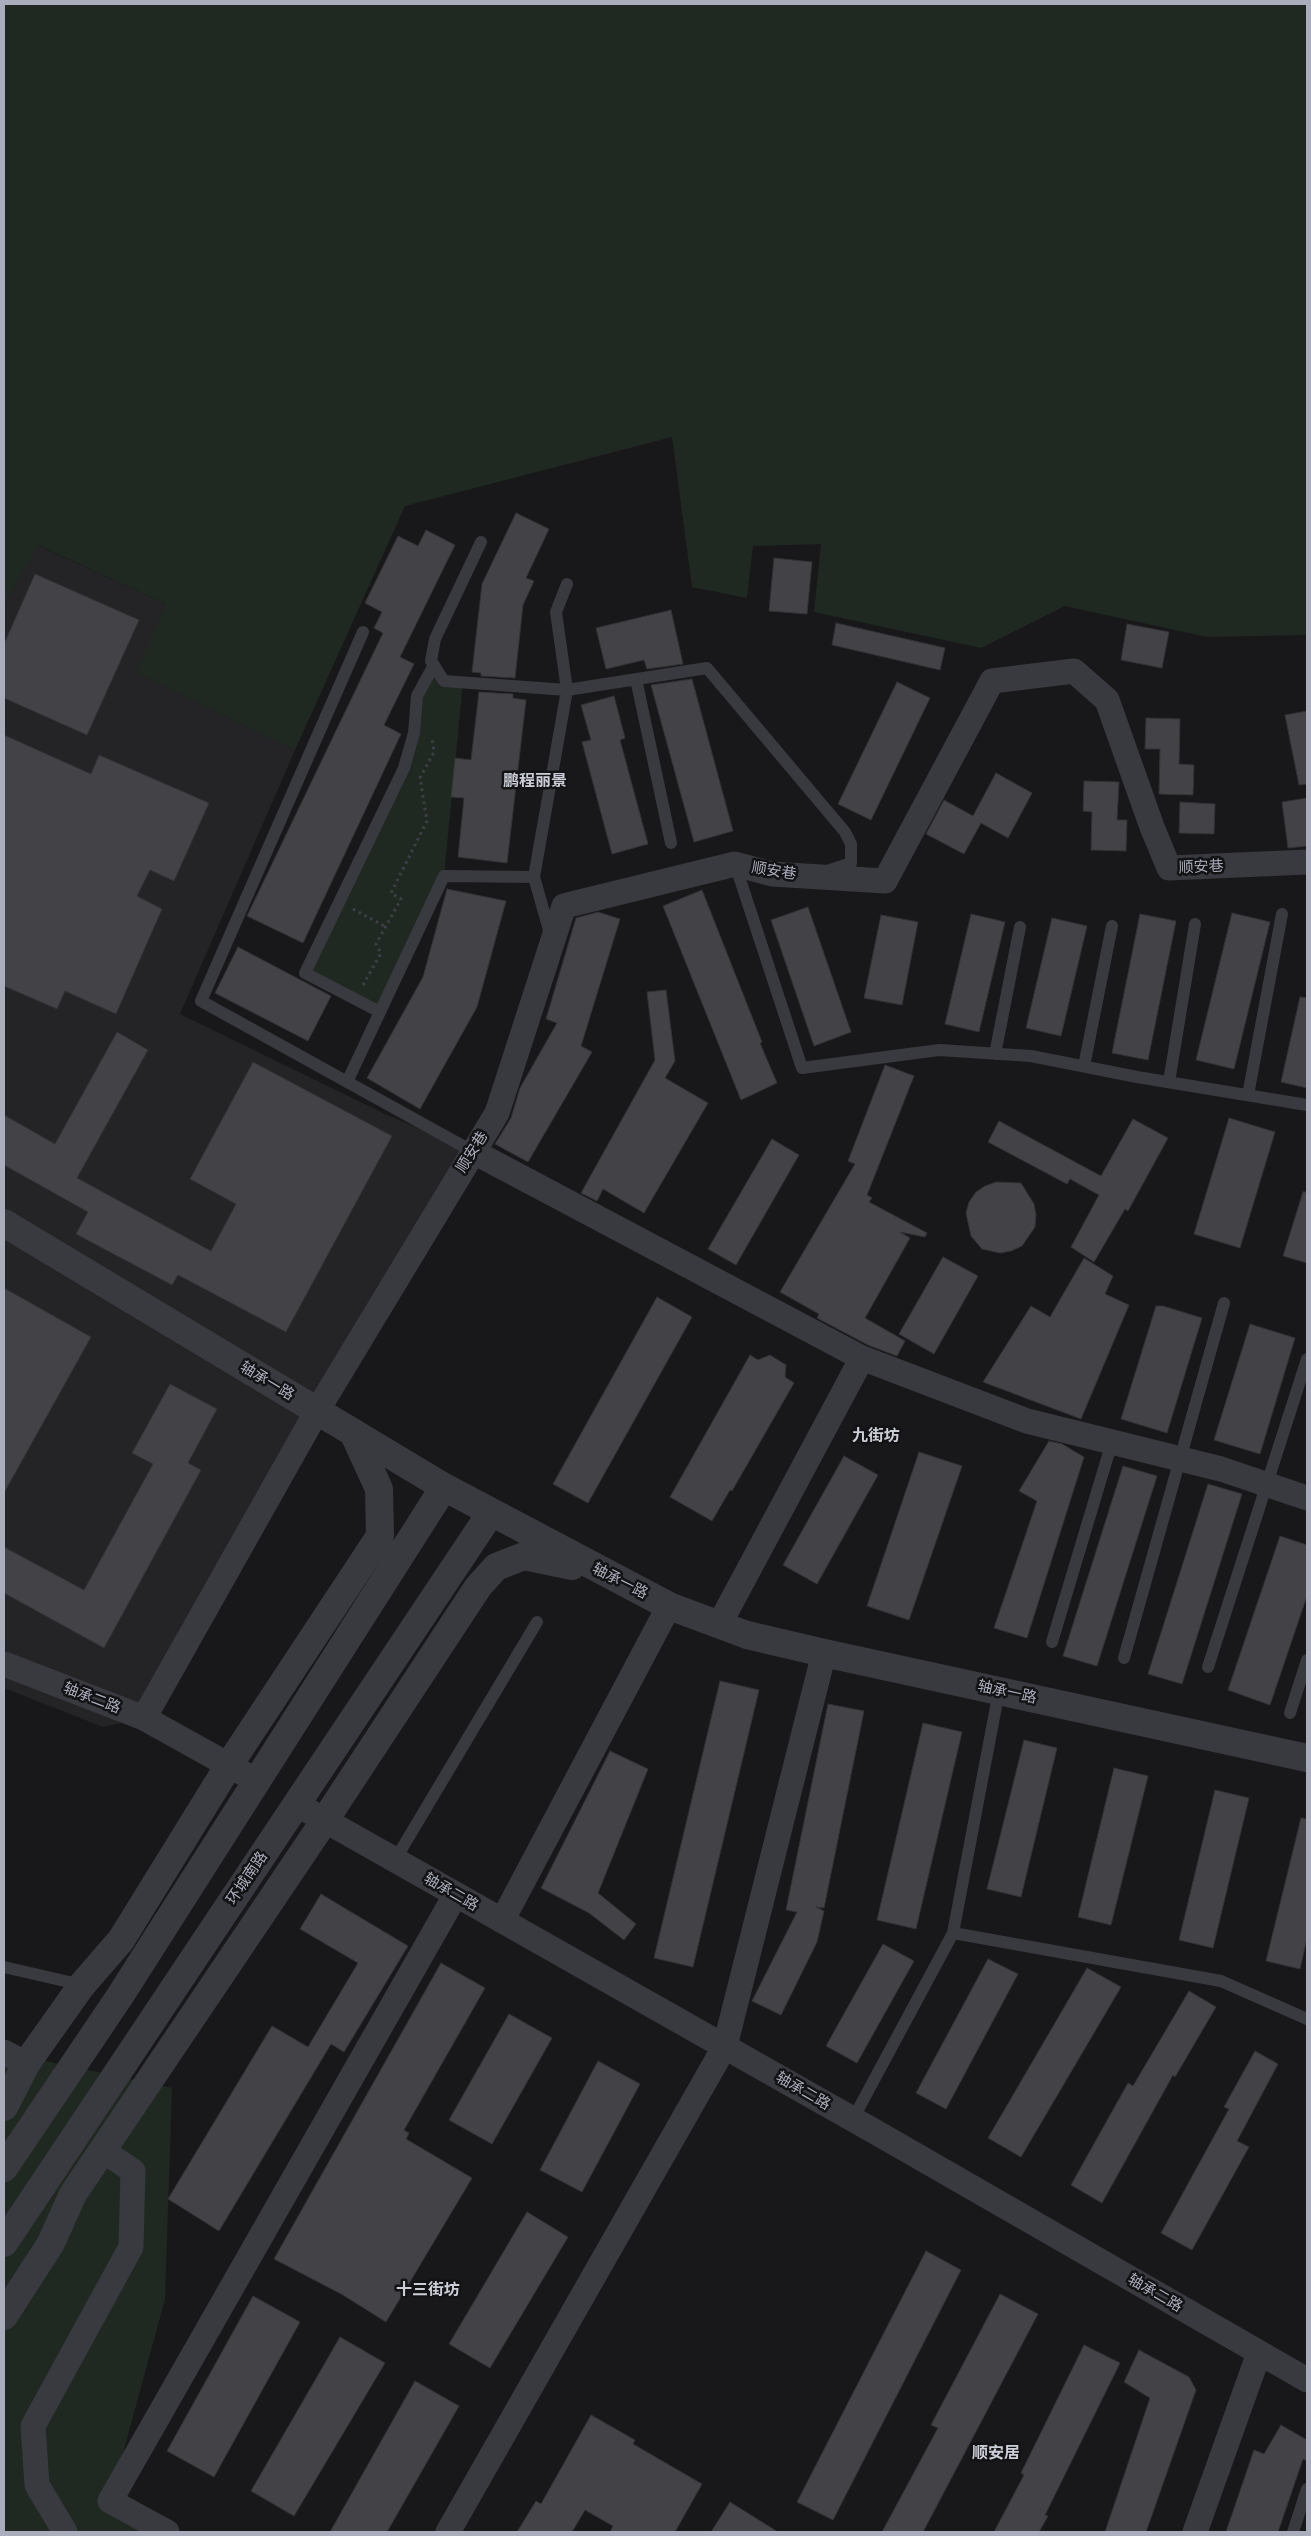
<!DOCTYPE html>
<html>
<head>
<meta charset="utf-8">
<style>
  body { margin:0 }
  #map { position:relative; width:1311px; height:2536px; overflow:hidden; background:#18181a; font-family:"Public Sans",sans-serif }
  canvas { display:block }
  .frame { position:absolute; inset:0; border:5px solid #aaadbb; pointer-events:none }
</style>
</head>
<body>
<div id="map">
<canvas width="1311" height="2536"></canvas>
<div class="frame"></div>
</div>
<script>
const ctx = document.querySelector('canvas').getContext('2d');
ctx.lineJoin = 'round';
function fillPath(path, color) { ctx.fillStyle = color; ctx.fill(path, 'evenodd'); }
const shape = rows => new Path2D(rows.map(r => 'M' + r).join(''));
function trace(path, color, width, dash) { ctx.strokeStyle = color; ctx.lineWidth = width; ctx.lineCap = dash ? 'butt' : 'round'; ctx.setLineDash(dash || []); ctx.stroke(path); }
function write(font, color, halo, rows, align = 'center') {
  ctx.font = font + ' "Public Sans","Noto Sans SC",sans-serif'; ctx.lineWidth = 5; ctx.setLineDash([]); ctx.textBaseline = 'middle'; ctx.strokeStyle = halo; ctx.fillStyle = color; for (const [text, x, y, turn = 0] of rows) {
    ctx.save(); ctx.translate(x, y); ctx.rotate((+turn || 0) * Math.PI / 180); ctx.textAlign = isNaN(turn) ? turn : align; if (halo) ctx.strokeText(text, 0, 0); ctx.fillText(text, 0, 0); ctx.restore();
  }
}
const built = shape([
  [37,545,166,604,137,673,295,750,180,1014,385,1114,472,1151,144,1718,103,1727,4,1688,4,605]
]);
const green = shape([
  [4,4,1307,4,1307,635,1207,637,1065,606,981,648,814,612,821,544,753,546,747,598,692,587,672,437,405,506,295,750,136,673,166,604,38,545,4,605],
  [434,665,444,681,463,682,444,876,380,1012,305,973,404,768,417,696],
  [4,2052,172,2088,165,2299,110,2501,148,2532,4,2532]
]);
const building = shape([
  [516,513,549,529,526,578,534,581,523,605,515,678,481,676,481,673,472,672,482,584,516,513],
  [426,530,455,545,400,657,414,664,384,725,401,734,303,943,247,916,383,633,374,628,382,612,365,603,398,536,418,546,426,530],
  [774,558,812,562,807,614,769,611,774,558],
  [35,574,139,620,87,735,4,698,4,644,35,574],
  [671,610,683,664,647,669,644,660,606,669,596,628,671,610],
  [836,623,945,648,940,670,832,645,836,623],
  [1127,624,1169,632,1162,668,1121,660,1127,624],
  [692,679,733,831,694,842,651,685,692,679],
  [897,682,930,698,871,820,838,804,897,682],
  [479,692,513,694,513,698,526,700,507,863,458,857,464,798,451,797,455,758,471,760,479,692],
  [614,696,625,738,620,740,648,844,612,854,582,742,591,740,581,705,614,696],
  [1307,711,1307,784,1299,785,1285,715,1307,711],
  [1146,718,1180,719,1179,764,1194,765,1193,795,1159,794,1160,749,1145,749,1146,718],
  [4,735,91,774,99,755,209,803,174,881,150,870,137,896,162,909,116,1014,65,991,57,1009,4,986,4,735],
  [996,773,1032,793,1008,838,981,823,964,854,926,834,944,800,973,816,996,773],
  [1084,781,1119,782,1117,820,1127,820,1126,851,1091,850,1092,812,1083,811,1084,781],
  [1307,798,1307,846,1288,848,1282,802,1307,798],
  [1180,802,1215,804,1214,834,1179,833,1180,802],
  [447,889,506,901,477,1007,420,1109,367,1078,423,977,447,889],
  [702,890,762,1042,760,1043,777,1083,741,1100,663,906,702,890],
  [808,907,851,1032,814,1046,771,920,808,907],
  [598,912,620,919,581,1046,592,1052,528,1162,495,1144,511,1118,520,1088,557,1023,546,1019,576,918,598,912],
  [1232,913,1270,922,1234,1069,1196,1060,1232,913],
  [971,914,1005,922,979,1032,945,1024,971,914],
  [1140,914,1176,921,1148,1060,1112,1053,1140,914],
  [881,915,918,922,902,1005,864,998,881,915],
  [1052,918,1087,926,1061,1036,1026,1028,1052,918],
  [238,947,331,996,308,1041,215,993,238,947],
  [666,990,675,1061,665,1078,708,1103,644,1213,603,1189,597,1201,581,1193,655,1060,647,992,666,990],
  [1300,997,1307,998,1307,1088,1281,1082,1300,997],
  [117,1032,148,1050,77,1178,211,1251,236,1204,190,1179,253,1062,392,1136,286,1332,178,1275,172,1285,76,1234,88,1212,4,1165,4,1115,55,1144,117,1032],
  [885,1065,914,1076,867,1195,872,1198,869,1202,927,1233,925,1237,900,1232,910,1238,865,1318,905,1341,897,1356,868,1345,817,1318,819,1314,780,1292,855,1164,848,1161,885,1065],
  [1229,1118,1275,1132,1240,1248,1194,1234,1229,1118],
  [1133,1119,1168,1138,1128,1211,1125,1209,1094,1262,1071,1247,1099,1195,1070,1179,1067,1184,988,1142,999,1121,1101,1176,1133,1119],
  [772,1139,799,1155,736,1265,708,1249,772,1139],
  [996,1182,1021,1183,1034,1204,1036,1215,1035,1227,1022,1246,1011,1251,1000,1253,982,1249,971,1236,966,1213,969,1202,976,1192,985,1186,996,1182],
  [1303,1192,1307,1192,1307,1263,1283,1256,1303,1192],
  [943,1257,978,1276,934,1354,899,1334,943,1257],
  [1084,1258,1113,1276,1105,1294,1129,1305,1081,1419,983,1382,1031,1306,1050,1317,1084,1258],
  [4,1288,91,1337,4,1493,4,1288],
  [657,1297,692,1317,588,1503,553,1484,657,1297],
  [1156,1306,1163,1306,1202,1318,1167,1433,1121,1419,1156,1306],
  [1250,1324,1295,1338,1260,1454,1214,1440,1250,1324],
  [750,1355,758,1360,770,1355,786,1365,785,1377,794,1383,732,1491,730,1490,712,1521,670,1497,750,1355],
  [170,1384,217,1409,188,1463,201,1470,104,1648,4,1593,4,1547,84,1590,153,1464,132,1453,170,1384],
  [1049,1441,1062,1444,1084,1457,1027,1638,994,1628,1037,1501,1019,1491,1049,1441],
  [919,1452,962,1466,909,1620,867,1606,919,1452],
  [844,1456,878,1475,817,1584,783,1565,844,1456],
  [1123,1466,1157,1476,1097,1666,1063,1656,1123,1466],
  [1208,1484,1242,1494,1182,1684,1148,1674,1208,1484],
  [1280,1536,1307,1545,1307,1596,1270,1705,1228,1690,1280,1536],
  [720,1681,759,1690,693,1967,654,1958,720,1681],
  [828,1704,864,1711,824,1908,816,1907,824,1911,817,1942,781,2015,752,2001,797,1912,786,1910,828,1704],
  [923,1723,962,1732,916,1929,877,1920,923,1723],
  [1024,1740,1057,1748,1021,1897,987,1889,1024,1740],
  [610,1751,648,1769,598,1893,636,1924,624,1940,589,1913,541,1888,610,1751],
  [1114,1768,1148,1776,1111,1925,1078,1917,1114,1768],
  [1215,1790,1249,1798,1213,1948,1179,1940,1215,1790],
  [1301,1818,1307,1819,1307,1938,1300,1969,1266,1961,1301,1818],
  [321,1894,408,1946,344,2052,331,2044,219,2231,168,2199,272,2026,308,2047,358,1963,300,1929,321,1894],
  [883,1944,914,1961,857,2063,826,2046,883,1944],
  [988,1959,1018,1974,946,2109,916,2093,988,1959],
  [441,1963,485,1988,404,2130,409,2133,406,2139,472,2178,386,2322,343,2295,274,2259,441,1963],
  [1087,1968,1121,1987,1021,2157,988,2138,1087,1968],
  [1189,1991,1216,2007,1175,2077,1173,2075,1102,2203,1071,2185,1128,2083,1133,2086,1189,1991],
  [509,2014,552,2038,492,2144,449,2120,509,2014],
  [1255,2051,1278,2064,1237,2141,1249,2147,1192,2250,1161,2233,1229,2109,1224,2107,1255,2051],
  [598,2061,640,2084,582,2192,540,2170,598,2061],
  [527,2212,568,2237,490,2368,449,2344,527,2212],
  [926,2251,961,2270,833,2520,797,2502,926,2251],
  [1000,2294,1038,2314,923,2532,882,2532,938,2428,931,2425,1000,2294],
  [253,2296,300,2322,214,2477,167,2451,253,2296],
  [340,2337,385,2363,294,2516,251,2491,340,2337],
  [1084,2345,1120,2363,1045,2515,1048,2516,1039,2532,994,2532,1024,2475,1021,2473,1084,2345],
  [1139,2350,1189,2377,1196,2390,1146,2532,1105,2532,1150,2398,1124,2382,1139,2350],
  [415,2381,459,2406,387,2532,330,2532,415,2381],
  [591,2415,635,2440,633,2444,702,2484,675,2532,610,2532,613,2526,585,2510,572,2532,517,2532,536,2501,541,2504,591,2415],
  [1281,2425,1307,2440,1307,2461,1303,2459,1278,2532,1226,2532,1254,2450,1264,2454,1281,2425],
  [730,2502,778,2532,711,2532,730,2502]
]);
const path = shape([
  [353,909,386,927],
  [363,985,381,953,376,944,401,899,391,893,427,821,420,778,434,752,432,738]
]);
const service = shape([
  [481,542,435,639,431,661,444,681,567,690,707,668,845,832,851,844,851,863,827,871],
  [363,632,201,1001,472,1151],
  [636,679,671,843],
  [735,864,802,1068,939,1050,1031,1056,1137,1077,1307,1105],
  [534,877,567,690,556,612,567,584],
  [380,1012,305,973,404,768,414,733,417,696,434,665],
  [995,1054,1020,927],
  [1084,1066,1112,926],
  [347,1082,444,876,534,877,551,937],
  [1169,1082,1195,924],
  [1248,1095,1282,914],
  [1052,1642,1112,1442],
  [1124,1658,1224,1303],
  [1208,1667,1307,1359],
  [1290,1713,1307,1660],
  [395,1860,537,1622],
  [953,1933,999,1691],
  [4,1967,82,1985],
  [853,2119,953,1933,1221,1981,1307,2019],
  [1293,2532,1307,2489]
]);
const minor = shape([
  [472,1151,862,1358,1027,1421,1221,1469,1307,1498],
  [719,1625,862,1358],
  [4,1664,144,1718,257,1781],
  [144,1718,317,1411,497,1113,564,906,735,864,772,874,885,881,992,681,1074,671,1107,700,1152,827,1169,868,1307,862],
  [298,1805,879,2134,1307,2380],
  [502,1921,669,1606],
  [4,2052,26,2064],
  [65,2532,37,2485,33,2426,131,2247,133,2171,102,2150],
  [167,2532,110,2501,456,1894],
  [448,2532,725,2046,824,1653],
  [1195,2532,1259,2353]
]);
const tertiary = shape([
  [4,1223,444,1487,669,1606,747,1635,824,1653,1307,1758],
  [4,2107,26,2064,82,1985,121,1940,229,1765,380,1536,379,1489,353,1432],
  [4,2168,120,1996,444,1487],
  [4,2243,490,1514],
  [4,2316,51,2243,73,2194,325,1820,478,1587,496,1567,524,1556,572,1566]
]);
const streetNames = [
  ["顺安巷",1201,867,-2],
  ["顺安巷",774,871,9],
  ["顺安巷",472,1152,-58],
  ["轴承一路",267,1381,31],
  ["轴承一路",620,1581,27],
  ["轴承一路",1007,1692,12],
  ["轴承二路",92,1698,21],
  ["环城南路",247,1878,-56],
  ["轴承二路",451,1892,30],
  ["轴承二路",803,2091,30],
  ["轴承二路",1155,2293,30]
];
const neighbourhoodNames = [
  ["鹏程丽景",535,781],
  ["九街坊",876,1436],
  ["十三街坊",428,2290],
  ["顺安居",996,2453]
];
fillPath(built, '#242427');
fillPath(green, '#202921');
fillPath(building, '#424247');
trace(building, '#323237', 1);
trace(path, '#3f4047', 3, [2.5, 4]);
trace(service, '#393940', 12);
trace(minor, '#393940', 25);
trace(tertiary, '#393940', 28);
write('15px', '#aaadbb', '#131315', streetNames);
write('bold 16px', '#cbcdd7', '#131315', neighbourhoodNames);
</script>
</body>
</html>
